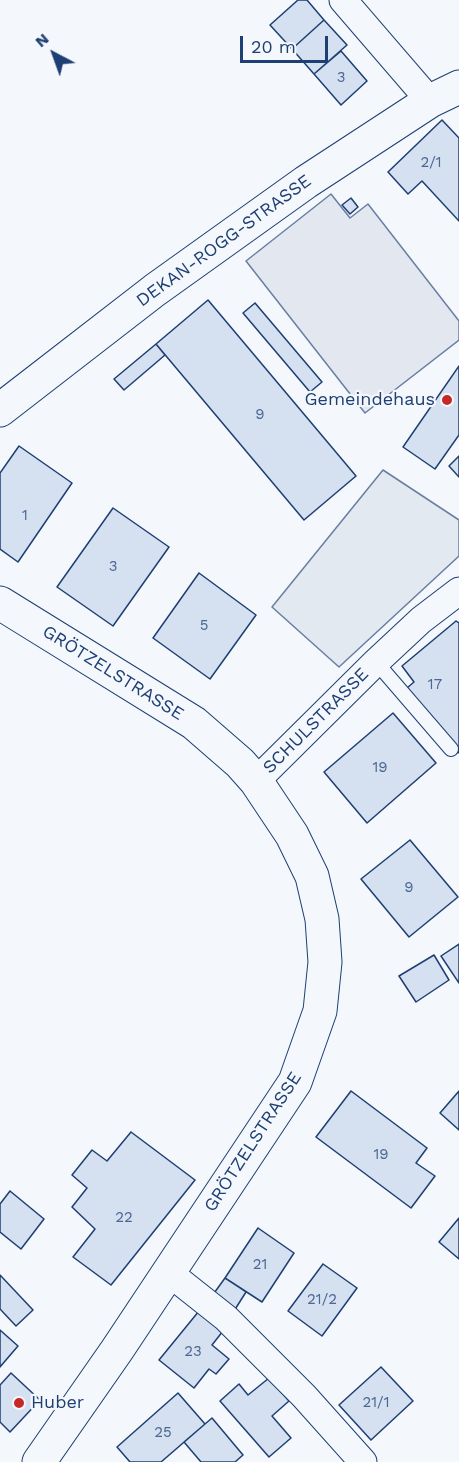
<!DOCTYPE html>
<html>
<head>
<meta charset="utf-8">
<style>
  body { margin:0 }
  #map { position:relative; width:459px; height:1462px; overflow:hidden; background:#f4f7fb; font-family:"Work Sans",sans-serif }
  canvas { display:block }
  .north { position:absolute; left:24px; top:24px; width:60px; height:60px; -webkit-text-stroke:4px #f4f7fb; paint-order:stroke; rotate:319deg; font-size:16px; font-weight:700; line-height:24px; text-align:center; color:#1d3f73 }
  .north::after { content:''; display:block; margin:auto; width:21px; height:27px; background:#1d3f73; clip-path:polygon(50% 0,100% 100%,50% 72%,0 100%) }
  .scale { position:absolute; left:240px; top:36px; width:88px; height:27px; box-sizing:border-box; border:3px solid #1d3f73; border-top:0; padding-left:8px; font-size:18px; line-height:21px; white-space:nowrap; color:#1d3f73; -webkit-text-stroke:4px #f4f7fb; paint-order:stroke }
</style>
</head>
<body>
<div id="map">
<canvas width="459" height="1462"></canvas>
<div class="north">N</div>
<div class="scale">20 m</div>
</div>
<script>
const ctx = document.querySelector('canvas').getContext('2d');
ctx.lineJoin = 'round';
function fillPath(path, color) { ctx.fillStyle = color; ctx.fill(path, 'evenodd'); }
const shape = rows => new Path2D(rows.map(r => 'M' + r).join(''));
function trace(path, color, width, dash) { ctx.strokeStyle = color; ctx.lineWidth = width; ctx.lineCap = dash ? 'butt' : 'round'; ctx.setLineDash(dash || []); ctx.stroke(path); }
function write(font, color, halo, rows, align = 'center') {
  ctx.font = font + ' "Work Sans",sans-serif'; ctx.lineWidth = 4.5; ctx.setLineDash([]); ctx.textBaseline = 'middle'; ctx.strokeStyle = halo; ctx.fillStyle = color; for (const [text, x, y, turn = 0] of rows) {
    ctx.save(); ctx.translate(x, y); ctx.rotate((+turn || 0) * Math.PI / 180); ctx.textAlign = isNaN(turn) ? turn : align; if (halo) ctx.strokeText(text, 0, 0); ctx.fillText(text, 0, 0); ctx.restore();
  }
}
const green = shape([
  [383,470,459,520,459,556,339,667,272,607,383,470]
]);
const parking = shape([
  [331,194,350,218,368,204,459,321,459,340,365,413,246,261,331,194]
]);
const building = shape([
  [298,0,307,0,324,20,292,49,270,25,298,0],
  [324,20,347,45,314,74,292,49,324,20],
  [341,51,367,81,341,105,314,74,341,51],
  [442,120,459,138,459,221,422,181,408,194,388,172,442,120],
  [351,198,358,207,350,214,342,205,351,198],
  [208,300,356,476,304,520,156,344,208,300],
  [255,303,322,382,310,392,243,313,255,303],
  [156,344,165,355,124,390,114,379,156,344],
  [459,366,459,435,435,469,403,447,459,366],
  [19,446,72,483,18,562,0,549,0,473,19,446],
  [459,456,459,477,449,466,459,456],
  [113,508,169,547,113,626,57,587,113,508],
  [199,573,256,615,210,679,153,638,199,573],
  [456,621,459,623,459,753,407,688,414,682,402,666,456,621],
  [393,713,436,763,367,823,324,772,393,713],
  [410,840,458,897,409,937,361,879,410,840],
  [459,944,459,983,441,956,459,944],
  [434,955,449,980,416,1002,399,976,434,955],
  [351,1091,427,1148,416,1163,435,1176,411,1208,316,1137,351,1091],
  [459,1091,459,1130,440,1113,459,1091],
  [131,1132,195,1180,111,1285,73,1257,95,1229,72,1207,87,1188,72,1175,92,1150,107,1161,131,1132],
  [10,1191,44,1219,21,1249,0,1232,0,1204,10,1191],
  [459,1218,459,1259,439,1242,459,1218],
  [258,1228,294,1253,262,1302,225,1278,258,1228],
  [323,1264,357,1288,322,1336,288,1311,323,1264],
  [0,1275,33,1310,16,1326,0,1309,0,1275],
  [225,1278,246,1292,234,1311,212,1296,225,1278],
  [199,1311,223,1331,212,1345,229,1359,216,1374,209,1369,194,1388,159,1360,199,1311],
  [0,1330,18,1346,0,1367,0,1330],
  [381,1367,413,1401,371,1440,339,1405,381,1367],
  [11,1373,40,1400,10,1432,0,1422,0,1385,11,1373],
  [269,1378,289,1401,272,1416,291,1438,269,1457,220,1401,239,1384,248,1395,269,1378],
  [178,1393,205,1424,161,1462,130,1462,117,1447,178,1393],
  [212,1418,243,1455,235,1462,201,1462,184,1442,212,1418]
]);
const service = shape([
  [376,662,451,749]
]);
const minor = shape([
  [343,0,430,101],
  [256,781,376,662,421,620,459,591],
  [168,1272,226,1318,304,1396,363,1462]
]);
const tertiary = shape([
  [0,410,155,290,306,182,430,101,459,87],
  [0,603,194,723,240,763,256,781,292,835,312,876,322,919,325,962,320,1011,295,1082,117,1350,39,1462]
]);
const markers = [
  [447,400,6,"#c62828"],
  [19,1403,6,"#c62828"]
];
const numberNames = [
  ["3",341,78],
  ["2/1",431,163],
  ["9",260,415],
  ["1",25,516],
  ["3",113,567],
  ["5",204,626],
  ["17",435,685],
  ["19",380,768],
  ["9",409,888],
  ["19",381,1155],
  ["22",124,1218],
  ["21",260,1265],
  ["21/2",322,1300],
  ["23",193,1352],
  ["21/1",376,1403],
  ["25",163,1433]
];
const streetNames = [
  ["DEKAN-ROGG-STRASSE",224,241,-36],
  ["GRÖTZELSTRASSE",113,673,32],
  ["SCHULSTRASSE",316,721,-45],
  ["GRÖTZELSTRASSE",253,1142,-57]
];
const poiNames = [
  ["Gemeindehaus",435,400],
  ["Huber",31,1403,"left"]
];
fillPath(green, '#e3e9f0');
trace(green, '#687fa3', 1.5);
fillPath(parking, '#e3e8f0');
trace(parking, '#687fa3', 1.5);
fillPath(building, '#d5e0f0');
trace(building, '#1d3f73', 1.5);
trace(service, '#1d3f73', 16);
trace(minor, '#1d3f73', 29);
trace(tertiary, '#1d3f73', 35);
trace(service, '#f4f7fb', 14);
trace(minor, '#f4f7fb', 27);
trace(tertiary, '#f4f7fb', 33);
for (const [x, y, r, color] of markers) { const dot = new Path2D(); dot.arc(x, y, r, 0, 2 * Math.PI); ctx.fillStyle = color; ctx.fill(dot); trace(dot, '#f4f7fb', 2); }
write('15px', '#4b6792', null, numberNames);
write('18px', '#1d3f73', '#f4f7fb', streetNames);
write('18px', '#1d3f73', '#f4f7fb', poiNames, 'right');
</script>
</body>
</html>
